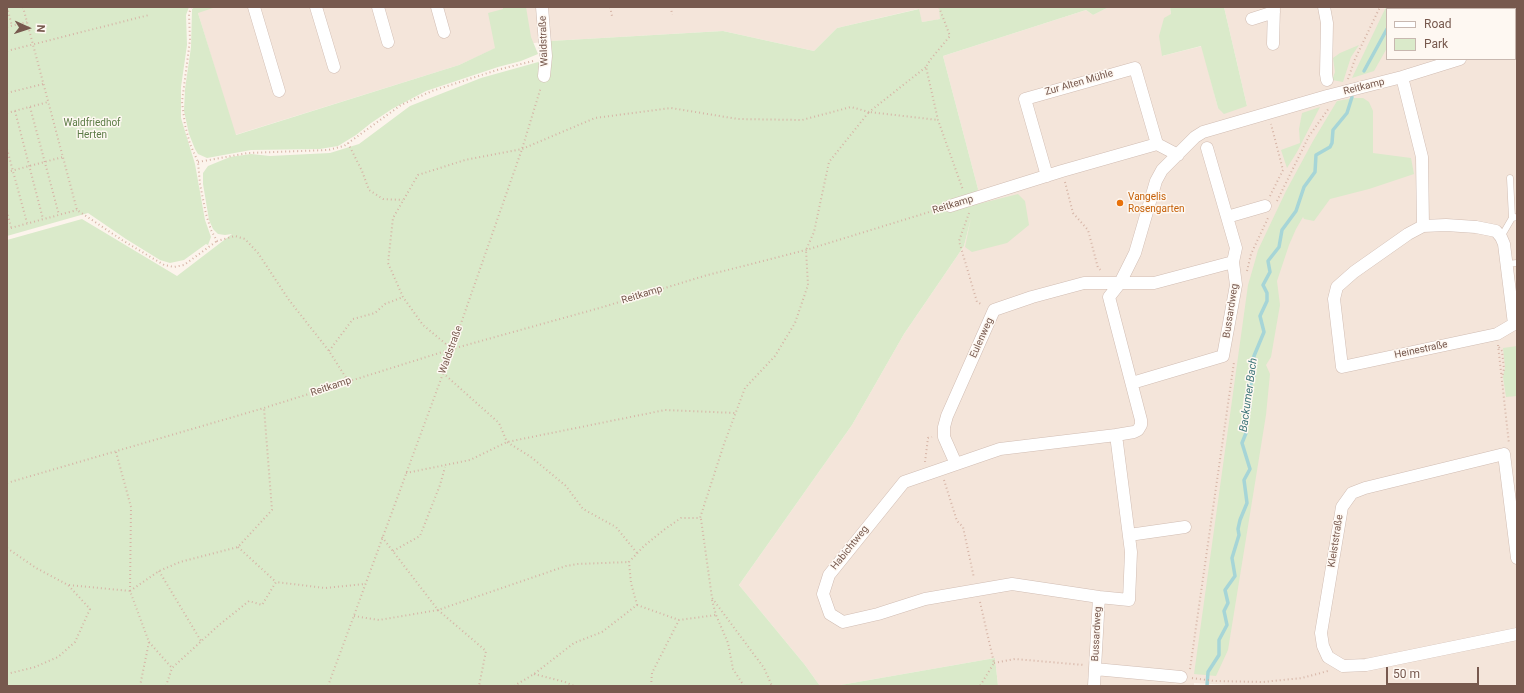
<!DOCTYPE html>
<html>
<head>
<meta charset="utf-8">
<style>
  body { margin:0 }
  #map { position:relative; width:1524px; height:693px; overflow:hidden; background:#fcf4ec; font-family:Roboto,sans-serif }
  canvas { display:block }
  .frame { position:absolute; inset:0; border:8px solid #77594e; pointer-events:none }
  .legend { position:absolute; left:1386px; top:8px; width:130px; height:52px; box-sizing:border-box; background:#fef8f2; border:1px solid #c8b8b0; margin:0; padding:5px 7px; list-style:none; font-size:12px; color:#77594e }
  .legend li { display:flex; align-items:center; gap:8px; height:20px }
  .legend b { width:20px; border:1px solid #c8b8b0 }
  .north { position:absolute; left:8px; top:8px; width:40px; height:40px; -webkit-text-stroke:3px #fef8f2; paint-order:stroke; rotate:93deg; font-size:11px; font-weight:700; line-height:16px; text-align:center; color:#77594e }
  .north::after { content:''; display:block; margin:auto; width:14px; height:18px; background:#77594e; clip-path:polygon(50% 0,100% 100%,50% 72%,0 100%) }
  .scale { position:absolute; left:1386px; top:667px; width:93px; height:18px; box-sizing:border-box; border:2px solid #77594e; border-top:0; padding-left:5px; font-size:12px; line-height:14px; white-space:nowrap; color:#77594e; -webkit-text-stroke:3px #fef8f2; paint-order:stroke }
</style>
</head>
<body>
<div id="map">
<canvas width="1524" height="693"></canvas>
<div class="frame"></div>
<ul class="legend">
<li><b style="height:5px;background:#fff"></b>Road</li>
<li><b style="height:11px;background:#daeaca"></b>Park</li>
</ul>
<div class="north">N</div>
<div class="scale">50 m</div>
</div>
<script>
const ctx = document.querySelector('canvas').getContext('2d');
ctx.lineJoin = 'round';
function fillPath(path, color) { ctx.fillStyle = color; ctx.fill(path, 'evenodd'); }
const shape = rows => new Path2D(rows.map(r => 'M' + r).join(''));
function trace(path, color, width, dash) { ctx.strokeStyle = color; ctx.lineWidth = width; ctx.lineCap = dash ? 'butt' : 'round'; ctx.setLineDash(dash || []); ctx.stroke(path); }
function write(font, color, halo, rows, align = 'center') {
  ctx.font = font + ' Roboto,sans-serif'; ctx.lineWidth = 3; ctx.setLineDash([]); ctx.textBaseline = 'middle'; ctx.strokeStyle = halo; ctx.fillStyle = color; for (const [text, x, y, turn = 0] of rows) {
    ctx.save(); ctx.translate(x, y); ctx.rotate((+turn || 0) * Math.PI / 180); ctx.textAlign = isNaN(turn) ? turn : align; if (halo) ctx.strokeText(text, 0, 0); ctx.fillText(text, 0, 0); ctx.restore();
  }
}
const residential = shape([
  [198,7,939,7,941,19,922,22,918,9,837,28,814,51,723,31,550,41,496,48,459,65,235,135,198,13],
  [1109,7,1170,7,1171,14,1162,56,1202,46,1218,108,1247,106,1224,7,1517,7,1517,686,1245,686,1194,683,1194,686,998,686,995,658,835,686,820,686,805,665,739,585,852,425,904,334,964,246,978,189,943,56,1086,10,1093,15],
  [1387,9,1515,9,1515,59,1387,59]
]);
const green = shape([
  [7,7,189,7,186,15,187,45,181,87,181,118,195,164,205,220,211,237,208,245,206,244,184,260,170,263,160,260,126,239,88,213,7,236],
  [195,7,216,7,198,13,236,135,459,65,495,48,488,13,503,9,503,7,526,7,531,37,538,54,521,61,498,67,426,91,392,109,371,123,356,135,338,146,320,149,251,150,207,158,198,154,195,149,189,134,184,111,185,89,191,47,192,9],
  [939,7,1109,7,1093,15,1086,10,943,56,978,189,974,205,1018,194,1025,201,1029,225,1007,243,972,252,965,247,971,218,964,246,904,334,852,425,739,585,805,665,820,686,7,686,7,240,82,219,177,276,232,234,225,235,218,234,213,229,209,220,203,184,203,173,208,166,230,157,251,154,270,156,330,153,359,144,410,106,481,78,549,59,550,41,723,31,814,51,837,28,919,9,922,22,940,19],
  [1170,7,1224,7,1247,106,1224,114,1218,108,1201,46,1162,56,1159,36,1164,18,1171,14],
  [1386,7,1409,7,1408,9,1387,9,1387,48,1374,71,1352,78],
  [1359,45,1351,57,1343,82,1332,80,1335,72,1333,58,1340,53],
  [1354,98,1363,98,1369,102,1373,111,1373,153,1411,158,1414,174,1369,189,1330,199,1314,221,1304,219,1303,217,1296,229,1289,245,1277,281,1280,305,1271,357,1266,365,1270,374,1266,415,1228,650,1216,676,1194,674,1248,285,1255,261,1258,250,1286,191,1313,141,1337,101],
  [1320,107,1297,152,1287,168,1281,150,1300,143,1299,129,1302,113],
  [1517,346,1517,396,1506,397,1503,377,1505,367,1503,348],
  [995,658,998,686,835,686]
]);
const stream = shape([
  [1397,9,1398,7],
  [1364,71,1387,29],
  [1207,686,1208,672,1219,655,1219,640,1227,625,1224,611,1228,603,1225,590,1235,576,1232,558,1239,535,1238,529,1240,520,1247,503,1244,480,1250,469,1242,443,1246,433,1244,426,1250,407,1248,393,1254,375,1254,356,1264,332,1260,316,1267,301,1267,293,1263,285,1270,272,1268,261,1279,247,1282,230,1296,211,1304,187,1315,172,1316,155,1330,147,1332,143,1333,130,1347,113,1352,97]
]);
const path = shape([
  [7,7,12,26],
  [23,7,77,210,122,240,164,265,174,267,184,265,217,241],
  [191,7,189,14,190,40,182,102,185,125,190,144,198,162,200,184,206,214,211,230,217,241,235,236,245,239,258,253,289,300,329,351,348,381],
  [610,7,612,16],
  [671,7,672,15],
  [939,7,950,36,930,60,926,67,938,120,963,190],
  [7,27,27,22],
  [7,51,149,15],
  [1348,79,1355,59,1380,7],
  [7,93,43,84],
  [30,107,59,215],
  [15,111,43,219],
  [7,113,48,102],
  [348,143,362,171,369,190,383,199,403,200],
  [7,149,27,223],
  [198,162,248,153,328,150,344,146,401,105,432,91,497,70,533,61],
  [7,172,63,157],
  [1065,182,1073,213,1088,230,1098,268,1102,271],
  [1270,196,1283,170,1271,124],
  [1277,201,1309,136,1329,108],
  [7,211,11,227],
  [969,213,959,241,977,302,983,305],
  [7,229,77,210],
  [1247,271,1251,254,1268,218],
  [1498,345,1509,444],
  [1499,347,1502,351,1504,369,1502,377],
  [452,349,423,325,403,297,388,263,393,218,418,175,465,160,522,149,595,118,671,108,738,119,802,120,851,107,869,112,926,67],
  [329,351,353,319,375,313,385,304,403,297],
  [443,373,499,423,507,442,531,457,566,486,583,509,616,527,637,553],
  [116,452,131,507,130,591],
  [925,462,928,438,932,437],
  [406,473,470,460,507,442,665,410,736,413],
  [944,480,957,521,963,527,974,578],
  [7,483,264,408,452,349,603,307,704,276,806,250,939,209],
  [701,519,712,598,764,668,772,686],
  [382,537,438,610,486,651,479,686],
  [238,547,276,582],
  [7,548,36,568,68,585,90,609,75,642,58,657,35,667,7,674],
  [393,551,420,536,440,485,445,467],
  [159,571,201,641],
  [69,585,130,591,149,642,140,686],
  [130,591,159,571,180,562,238,547,272,510,264,408],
  [712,600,716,615,728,643,733,669,744,686],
  [980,602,994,663,980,686],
  [637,605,679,620],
  [354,616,379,620,438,610,566,566,578,564,629,562],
  [149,642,172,668],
  [994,663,1015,659,1084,665],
  [1190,669,1234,362],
  [534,674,565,682,574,686],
  [1192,678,1214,681,1263,682,1302,678,1328,671],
  [166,686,172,668,219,625,249,601,262,605,276,582,325,588,365,584],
  [328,686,452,349,522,149,541,87],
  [514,686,534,674,574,643,602,632,637,605,631,583,629,562,644,546,665,529,681,518,700,518,724,444,745,388,775,356,795,323,808,285,806,250,814,232,829,162,869,112,938,120],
  [651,686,652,673,679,620,716,615]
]);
const service = shape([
  [1510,178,1512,218,1517,217],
  [1501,237,1512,218],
  [1507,264,1517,263]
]);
const minor = shape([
  [254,7,279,91],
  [316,7,334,67],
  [378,7,388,42],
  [437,7,444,32],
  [542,7,546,56,544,76],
  [1324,7,1327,23,1326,74,1327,80],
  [1252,19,1274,12],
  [1515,42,1517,41],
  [1273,44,1274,7],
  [1402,77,1422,157,1423,226,1446,225,1476,227,1496,231,1501,237,1504,244,1514,324,1497,334,1342,367,1334,299,1337,287,1354,272,1408,234,1423,226],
  [1047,176,1025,99,1135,68,1157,144],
  [950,206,1062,171,1157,144,1178,155],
  [1227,217,1265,206],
  [1132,383,1223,356,1236,285,1233,262,1236,248,1207,148],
  [956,464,944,437,944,427,947,416,994,310,1032,297,1084,283,1154,283,1233,262],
  [1129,535,1185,527],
  [1517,558,1504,454,1365,488,1352,493,1342,507,1321,633,1323,646,1328,657,1343,666,1366,665,1517,634],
  [1099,597,1012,584,925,599,878,614,843,622,830,614,823,594,829,575,904,482,1000,449,1116,435],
  [1095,669,1181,677],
  [1094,686,1099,597,1129,600,1131,552,1116,435,1134,432,1138,430,1141,425,1141,420,1109,297,1120,283,1135,253,1156,181,1162,170,1195,137,1203,132,1327,96,1402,77,1460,59]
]);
const markers = [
  [1120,203,4,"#e8710a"]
];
const streetNames = [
  ["Waldstraße",544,41,-92],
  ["Zur Alten Mühle",1079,83,-16],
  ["Reitkamp",1364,87,-14],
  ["Reitkamp",953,205,-17],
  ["Reitkamp",642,295,-17],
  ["Bussardweg",1231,311,-81],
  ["Eulenweg",982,338,-66],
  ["Waldstraße",451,350,-70],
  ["Heinestraße",1421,350,-12],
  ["Reitkamp",331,387,-18],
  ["Kleiststraße",1336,541,-81],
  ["Habichtweg",850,548,-51],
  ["Bussardweg",1097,634,-87]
];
const parkNames = [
  ["Waldfriedhof",92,123],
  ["Herten",92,135]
];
const foodNames = [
  ["Vangelis",1128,197],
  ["Rosengarten",1128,209]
];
const waterNames = [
  ["Backumer Bach",1249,395,-82]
];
fillPath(residential, '#f4e5da');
fillPath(green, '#daeaca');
trace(stream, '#a6d5d7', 3.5);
trace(service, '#d1bdb3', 7);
trace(minor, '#d1bdb3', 13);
trace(path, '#d6b4a6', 2, [1, 3]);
trace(service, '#fff', 6);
trace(minor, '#fff', 12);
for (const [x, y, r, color] of markers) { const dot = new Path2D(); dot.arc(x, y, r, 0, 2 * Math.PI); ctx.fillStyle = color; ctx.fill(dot); trace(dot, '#fef8f2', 1.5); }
write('10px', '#77594e', '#fef8f2', streetNames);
write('10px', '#5c7c46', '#fef8f2', parkNames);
write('10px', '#c56008', '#fef8f2', foodNames, 'left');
write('italic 11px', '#42787c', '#fef8f2', waterNames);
</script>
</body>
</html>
